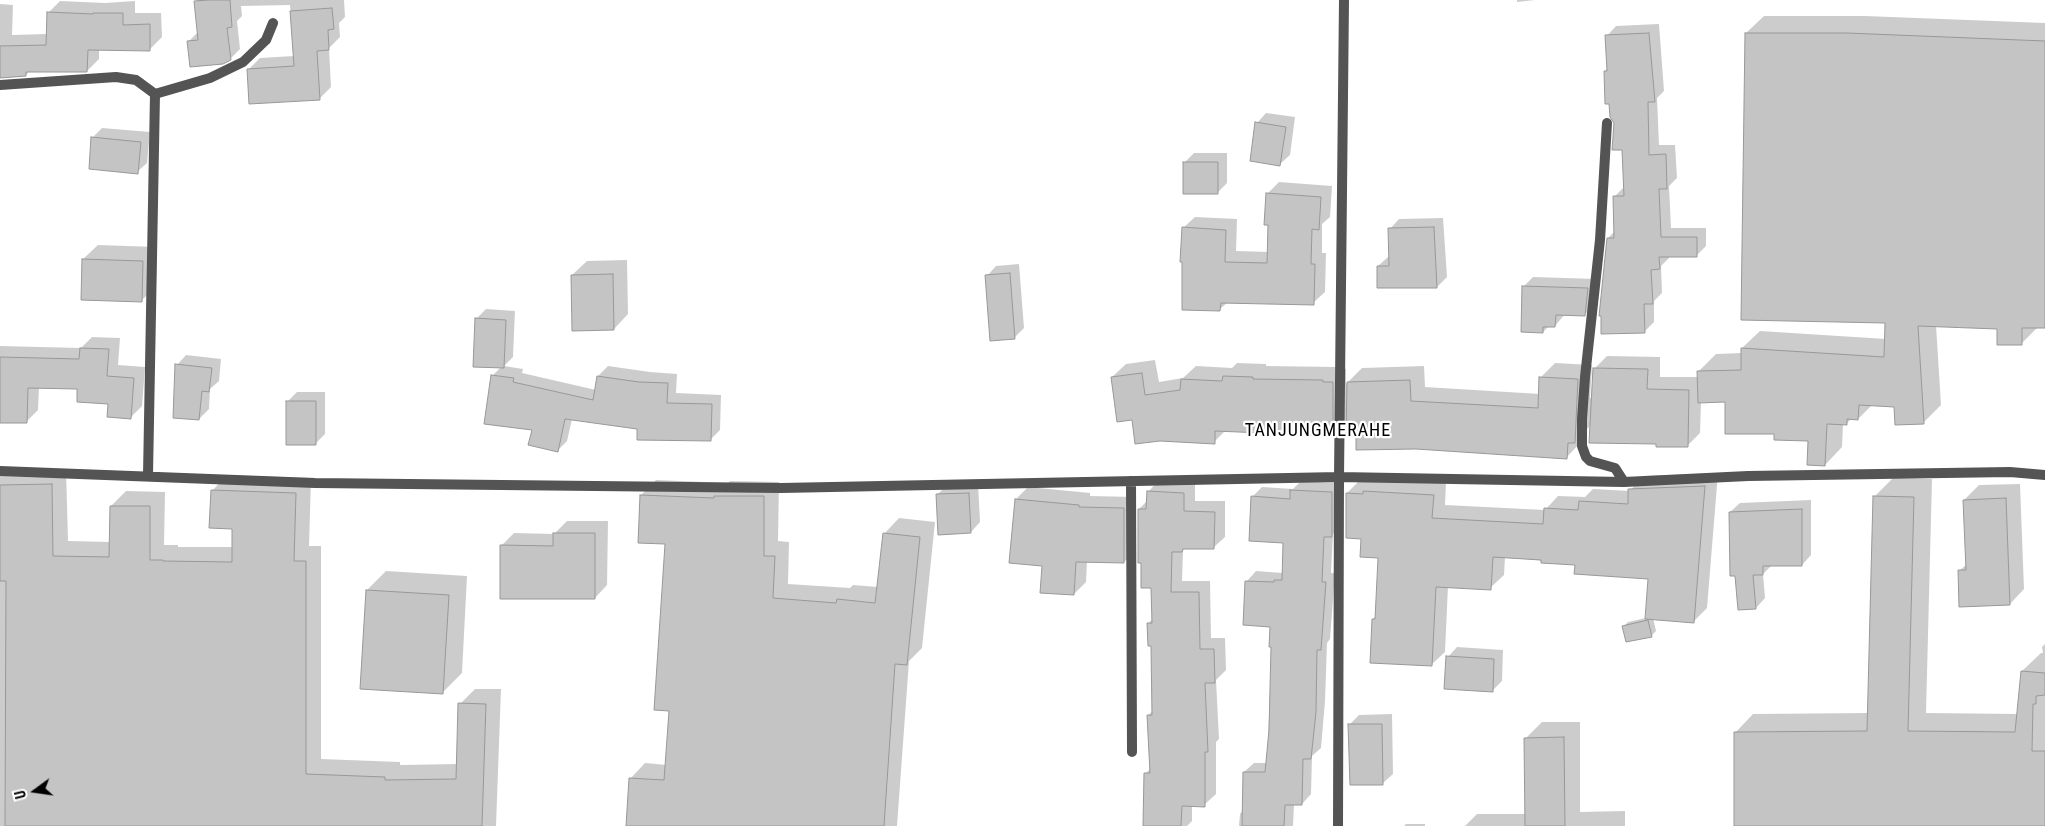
<!DOCTYPE html>
<html>
<head>
<meta charset="utf-8">
<style>
  body { margin:0 }
  #map { position:relative; width:2045px; height:826px; overflow:hidden; background:#fff; font-family:"Roboto Condensed",sans-serif }
  canvas { display:block }
  .north { position:absolute; left:10px; top:766px; width:50px; height:50px; -webkit-text-stroke:4px #fff; paint-order:stroke; rotate:256deg; font-size:14px; font-weight:700; line-height:20px; text-align:center; color:#000 }
  .north::after { content:''; display:block; margin:auto; width:18px; height:22px; background:#000; clip-path:polygon(50% 0,100% 100%,50% 72%,0 100%) }
</style>
</head>
<body>
<div id="map">
<canvas width="2045" height="826"></canvas>
<div class="north">U</div>
</div>
<script>
const ctx = document.querySelector('canvas').getContext('2d');
ctx.lineJoin = 'round';
function fillPath(path, color) { ctx.fillStyle = color; ctx.fill(path, 'evenodd'); }
const shape = rows => new Path2D(rows.map(r => 'M' + r).join(''));
function trace(path, color, width, dash) { ctx.strokeStyle = color; ctx.lineWidth = width; ctx.lineCap = dash ? 'butt' : 'round'; ctx.setLineDash(dash || []); ctx.stroke(path); }
function write(font, color, halo, rows, align = 'center') {
  ctx.font = font + ' "Roboto Condensed",sans-serif'; ctx.lineWidth = 4.5; ctx.setLineDash([]); ctx.textBaseline = 'middle'; ctx.strokeStyle = halo; ctx.fillStyle = color; for (const [text, x, y, turn = 0] of rows) {
    ctx.save(); ctx.translate(x, y); ctx.rotate((+turn || 0) * Math.PI / 180); ctx.textAlign = isNaN(turn) ? turn : align; if (halo) ctx.strokeText(text, 0, 0); ctx.fillText(text, 0, 0); ctx.restore();
  }
}
const shadow = shape([
  [197,0,344,0,345,17,339,23,340,37,329,48,331,87,320,98,248,70,260,58,294,56,290,5,241,6,242,16,237,21,240,49,230,59,189,41,198,32,195,2],
  [1517,0,1535,0,1517,2],
  [60,1,105,3,135,1,135,13,161,13,162,37,150,49,99,49,99,59,87,71,30,70,26,75,0,75,0,4,13,5,12,35,47,34,48,13],
  [1764,16,1865,16,2045,23,2045,327,2038,327,2021,344,1998,328,1936,325,1941,405,1924,422,1896,406,1872,405,1858,419,1852,418,1846,424,1843,424,1842,447,1825,465,1809,440,1775,433,1726,401,1701,401,1700,433,1687,446,1657,443,1591,425,1581,435,1580,443,1566,458,1357,435,1348,419,1332,434,1226,430,1214,442,1133,418,1112,377,1126,364,1155,360,1159,382,1183,378,1196,366,1232,368,1237,363,1266,364,1266,366,1337,367,1337,369,1346,369,1346,384,1362,368,1424,366,1425,387,1540,394,1541,377,1555,363,1592,365,1590,398,1593,398,1594,369,1607,356,1660,357,1660,377,1699,377,1698,372,1716,354,1742,353,1742,348,1760,331,1886,339,1886,321,1746,33],
  [1659,24,1664,91,1657,98,1659,145,1675,145,1677,178,1669,186,1671,228,1706,228,1706,246,1696,256,1669,256,1669,258,1661,266,1662,293,1654,301,1654,322,1644,332,1608,238,1615,231,1614,197,1624,187,1623,148,1615,123,1605,71,1608,68,1607,36,1616,26],
  [1266,113,1295,117,1290,155,1280,164,1257,123],
  [102,128,150,132,147,163,137,172,92,138],
  [1194,153,1227,153,1227,183,1217,193,1185,162],
  [1279,182,1332,186,1330,217,1322,224,1322,253,1326,253,1325,292,1313,303,1228,302,1220,309,1183,228,1195,217,1237,219,1236,251,1269,252,1268,193],
  [1443,218,1447,277,1437,287,1378,266,1388,257,1390,256,1390,229,1399,219],
  [98,245,157,247,156,286,141,301,83,259],
  [627,260,628,314,614,329,572,275,587,261],
  [1019,264,1024,328,1014,338,987,276,996,266],
  [1533,277,1597,279,1594,305,1584,315,1565,314,1555,326,1549,326,1543,332,1523,287],
  [486,309,515,311,513,357,504,366,523,369,522,373,596,390,598,376,608,366,650,372,677,374,676,393,721,395,720,430,711,439,572,419,567,441,557,451,533,429,492,376,501,367,476,319],
  [92,337,120,338,118,365,145,367,142,406,130,418,109,403,79,388,39,387,38,410,26,422,0,421,0,346,81,348],
  [186,355,221,359,219,381,210,389,209,409,199,419,177,365],
  [297,392,325,392,325,434,315,444,288,401],
  [66,469,68,541,111,542,111,506,126,491,165,492,164,545,178,545,178,547,233,547,233,527,212,491,227,475,311,478,309,546,321,546,321,759,400,762,400,765,458,764,460,704,475,689,501,689,496,826,0,826,0,474],
  [1718,473,1707,608,1694,621,1653,618,1656,631,1651,636,1623,627,1628,622,1646,618,1649,577,1576,564,1505,557,1504,575,1490,588,1448,586,1445,652,1431,665,1373,619,1376,616,1379,556,1362,538,1347,493,1360,480,1446,482,1445,505,1545,510,1558,496,1585,497,1593,489,1630,491,1643,476],
  [1893,478,1932,479,1926,713,2018,714,2022,671,2041,653,2043,653,2042,647,2045,644,2045,826,1735,826,1735,733,1753,714,1869,713,1875,496],
  [656,480,728,483,730,481,779,482,778,541,789,542,788,584,850,588,853,585,878,587,884,534,899,518,935,522,922,648,909,661,897,826,627,826,630,779,645,763,667,765,670,710,667,542,641,495],
  [1159,480,1195,482,1195,501,1225,501,1225,537,1213,548,1186,548,1183,550,1182,581,1210,581,1211,638,1225,638,1226,670,1216,680,1219,739,1216,742,1216,794,1204,805,1192,805,1192,821,1187,826,1144,826,1145,774,1151,768,1148,716,1153,710,1152,645,1148,624,1153,618,1152,587,1139,509,1147,501,1148,492],
  [1301,481,1341,483,1341,526,1333,534,1331,573,1335,573,1330,639,1327,643,1325,701,1321,748,1312,756,1311,794,1302,804,1294,804,1293,826,1239,826,1240,814,1243,810,1244,772,1254,763,1267,763,1272,646,1271,625,1247,581,1256,571,1283,573,1285,542,1252,497,1262,487,1293,489],
  [978,483,980,522,971,532,937,495,947,485],
  [2020,484,2024,589,2010,604,1959,571,1967,564,1964,500,1979,485],
  [1028,487,1090,493,1090,496,1136,497,1136,550,1124,562,1087,561,1086,582,1074,594,1043,565,1010,562,1016,499],
  [1811,500,1811,555,1802,565,1772,565,1763,574,1765,598,1756,608,1730,512,1740,503],
  [567,521,608,521,607,585,595,598,501,546,514,533,554,534],
  [386,571,467,576,462,673,443,692,367,590],
  [1457,647,1503,650,1502,681,1492,691,1448,657],
  [1392,714,1393,774,1383,783,1350,724,1359,715],
  [1542,722,1580,722,1580,812,1625,811,1625,826,1465,826,1477,814,1526,814,1526,738],
  [1406,824,1425,824,1425,826,1404,826]
]);
const building = shape([
  [209,0,230,0,232,27,227,28,231,60,223,64,190,67,187,41,198,40,194,1,209,0],
  [332,8,334,29,328,30,329,50,317,51,320,100,249,104,247,69,294,66,290,11,332,8],
  [47,12,93,14,93,13,123,13,123,25,150,24,150,51,88,50,87,72,26,72,26,76,0,78,0,46,46,45,47,12],
  [1649,33,1655,102,1648,102,1649,155,1666,154,1667,189,1659,189,1661,237,1697,237,1697,257,1659,257,1660,269,1651,270,1653,304,1644,304,1645,333,1601,334,1601,316,1599,316,1607,238,1614,238,1613,196,1624,196,1622,150,1612,150,1614,123,1610,117,1609,104,1605,104,1604,71,1607,71,1605,35,1649,33],
  [1745,33,1847,33,2045,41,2045,328,2022,328,2022,345,1997,345,1997,329,1918,326,1924,424,1895,425,1894,407,1859,405,1858,420,1847,419,1847,425,1827,424,1825,466,1807,465,1808,441,1774,440,1774,434,1725,434,1725,402,1698,403,1697,371,1741,370,1741,348,1884,357,1885,323,1741,320,1745,33],
  [1255,122,1286,127,1280,166,1250,161,1255,122],
  [91,137,141,142,138,174,89,169,91,137],
  [1183,162,1218,162,1218,194,1183,194,1183,162],
  [1266,193,1321,197,1319,230,1312,229,1311,264,1315,264,1314,305,1221,303,1220,311,1182,310,1182,262,1180,262,1182,227,1226,230,1225,262,1267,263,1268,225,1264,225,1266,193],
  [1434,227,1437,288,1377,288,1377,266,1389,266,1388,228,1434,227],
  [82,259,143,261,142,302,81,300,82,259],
  [1010,273,1015,339,990,341,985,275,1010,273],
  [613,274,614,330,572,331,571,275,613,274],
  [1522,286,1588,288,1585,316,1556,315,1555,327,1543,327,1543,333,1521,332,1522,286],
  [475,318,506,320,504,368,473,367,475,318],
  [80,348,109,349,107,376,134,378,131,419,107,417,108,404,77,402,77,389,28,388,27,423,0,423,0,357,79,359,80,348],
  [175,364,212,368,209,392,202,391,199,420,173,418,175,364],
  [1593,368,1648,369,1647,389,1689,390,1688,447,1656,447,1656,444,1589,443,1593,368],
  [1142,373,1145,395,1180,390,1181,379,1222,381,1223,376,1253,377,1253,379,1323,380,1323,382,1333,382,1333,436,1215,431,1215,444,1160,441,1135,444,1132,420,1117,422,1111,377,1142,373],
  [491,375,514,378,513,382,593,400,597,376,639,382,668,383,667,403,712,404,711,441,637,440,637,429,565,419,558,452,528,445,532,430,484,424,491,375],
  [1539,377,1578,379,1575,443,1568,443,1567,459,1416,449,1356,450,1356,436,1346,436,1347,382,1410,380,1411,401,1538,408,1539,377],
  [286,401,316,401,316,445,286,445,286,401],
  [52,484,53,556,109,557,110,506,150,506,150,560,163,560,163,561,232,562,232,529,209,528,211,490,296,493,294,561,306,561,306,774,385,777,385,780,456,779,458,703,486,704,482,826,5,826,6,581,0,581,0,485,52,484],
  [1705,486,1694,623,1645,619,1648,579,1574,574,1575,565,1541,563,1541,560,1493,557,1491,590,1436,587,1432,666,1370,663,1372,619,1375,619,1378,558,1360,557,1361,539,1346,538,1346,493,1363,494,1363,491,1434,495,1432,518,1543,524,1544,508,1578,510,1579,501,1628,504,1628,489,1705,486],
  [1290,490,1332,492,1332,537,1324,537,1322,582,1326,582,1321,650,1317,650,1316,712,1311,759,1303,759,1302,805,1285,805,1284,826,1242,826,1243,772,1265,772,1269,730,1271,647,1269,647,1270,627,1243,625,1245,581,1274,582,1274,580,1282,580,1283,543,1249,541,1251,496,1290,499,1290,490],
  [1147,491,1184,493,1184,511,1215,512,1214,549,1183,549,1182,552,1172,552,1171,592,1199,592,1200,649,1214,649,1215,683,1205,683,1208,752,1205,752,1205,807,1182,806,1181,826,1143,826,1144,773,1150,773,1147,715,1152,715,1151,646,1148,646,1147,623,1152,623,1151,588,1141,588,1141,563,1138,563,1138,509,1146,509,1147,491],
  [969,493,971,533,938,535,936,494,969,493],
  [640,495,714,498,714,496,764,496,764,556,775,556,773,598,836,603,837,599,875,603,883,533,920,537,907,665,895,664,884,826,626,826,629,778,664,780,669,711,654,710,665,544,638,543,640,495],
  [1873,496,1914,497,1908,731,2015,732,2021,671,2045,673,2045,695,2036,696,2036,704,2033,704,2032,751,2045,751,2045,826,1734,826,1734,732,1867,731,1873,496],
  [2006,498,2010,605,1959,607,1958,570,1966,570,1963,500,2006,498],
  [1015,499,1079,505,1079,507,1124,508,1124,563,1076,562,1074,595,1040,593,1042,566,1009,563,1015,499],
  [1802,509,1802,566,1763,566,1763,575,1753,575,1756,609,1738,610,1735,576,1730,576,1729,512,1802,509],
  [553,533,595,533,595,599,500,599,500,545,553,546,553,533],
  [366,590,449,595,443,694,360,689,366,590],
  [1648,620,1652,637,1626,642,1622,626,1648,620],
  [1446,656,1494,659,1493,692,1444,689,1446,656],
  [1348,724,1382,724,1383,785,1350,785,1348,724],
  [1564,737,1565,826,1525,826,1524,738,1564,737]
]);
const minor = shape([
  [0,85,116,77,136,80,155,94],
  [155,94,210,78,243,62,266,40,273,23],
  [1607,123,1600,240,1585,377,1582,419,1582,446,1586,457,1590,461,1615,468,1624,482],
  [0,471,315,483,781,488,1339,477,1624,482,1748,476,2010,472,2045,475],
  [148,475,155,94],
  [1131,481,1132,752],
  [1338,826,1339,477,1344,0]
]);
const quarterNames = [
  ["TANJUNGMERAHE",1318,431]
];
fillPath(shadow, '#0003');
fillPath(building, '#c4c4c4');
trace(building, '#989898', 1);
trace(minor, '#545454', 10);
ctx.letterSpacing = '1px';
write('18px', '#000', '#fff', quarterNames);
ctx.letterSpacing = '0px';
</script>
</body>
</html>
